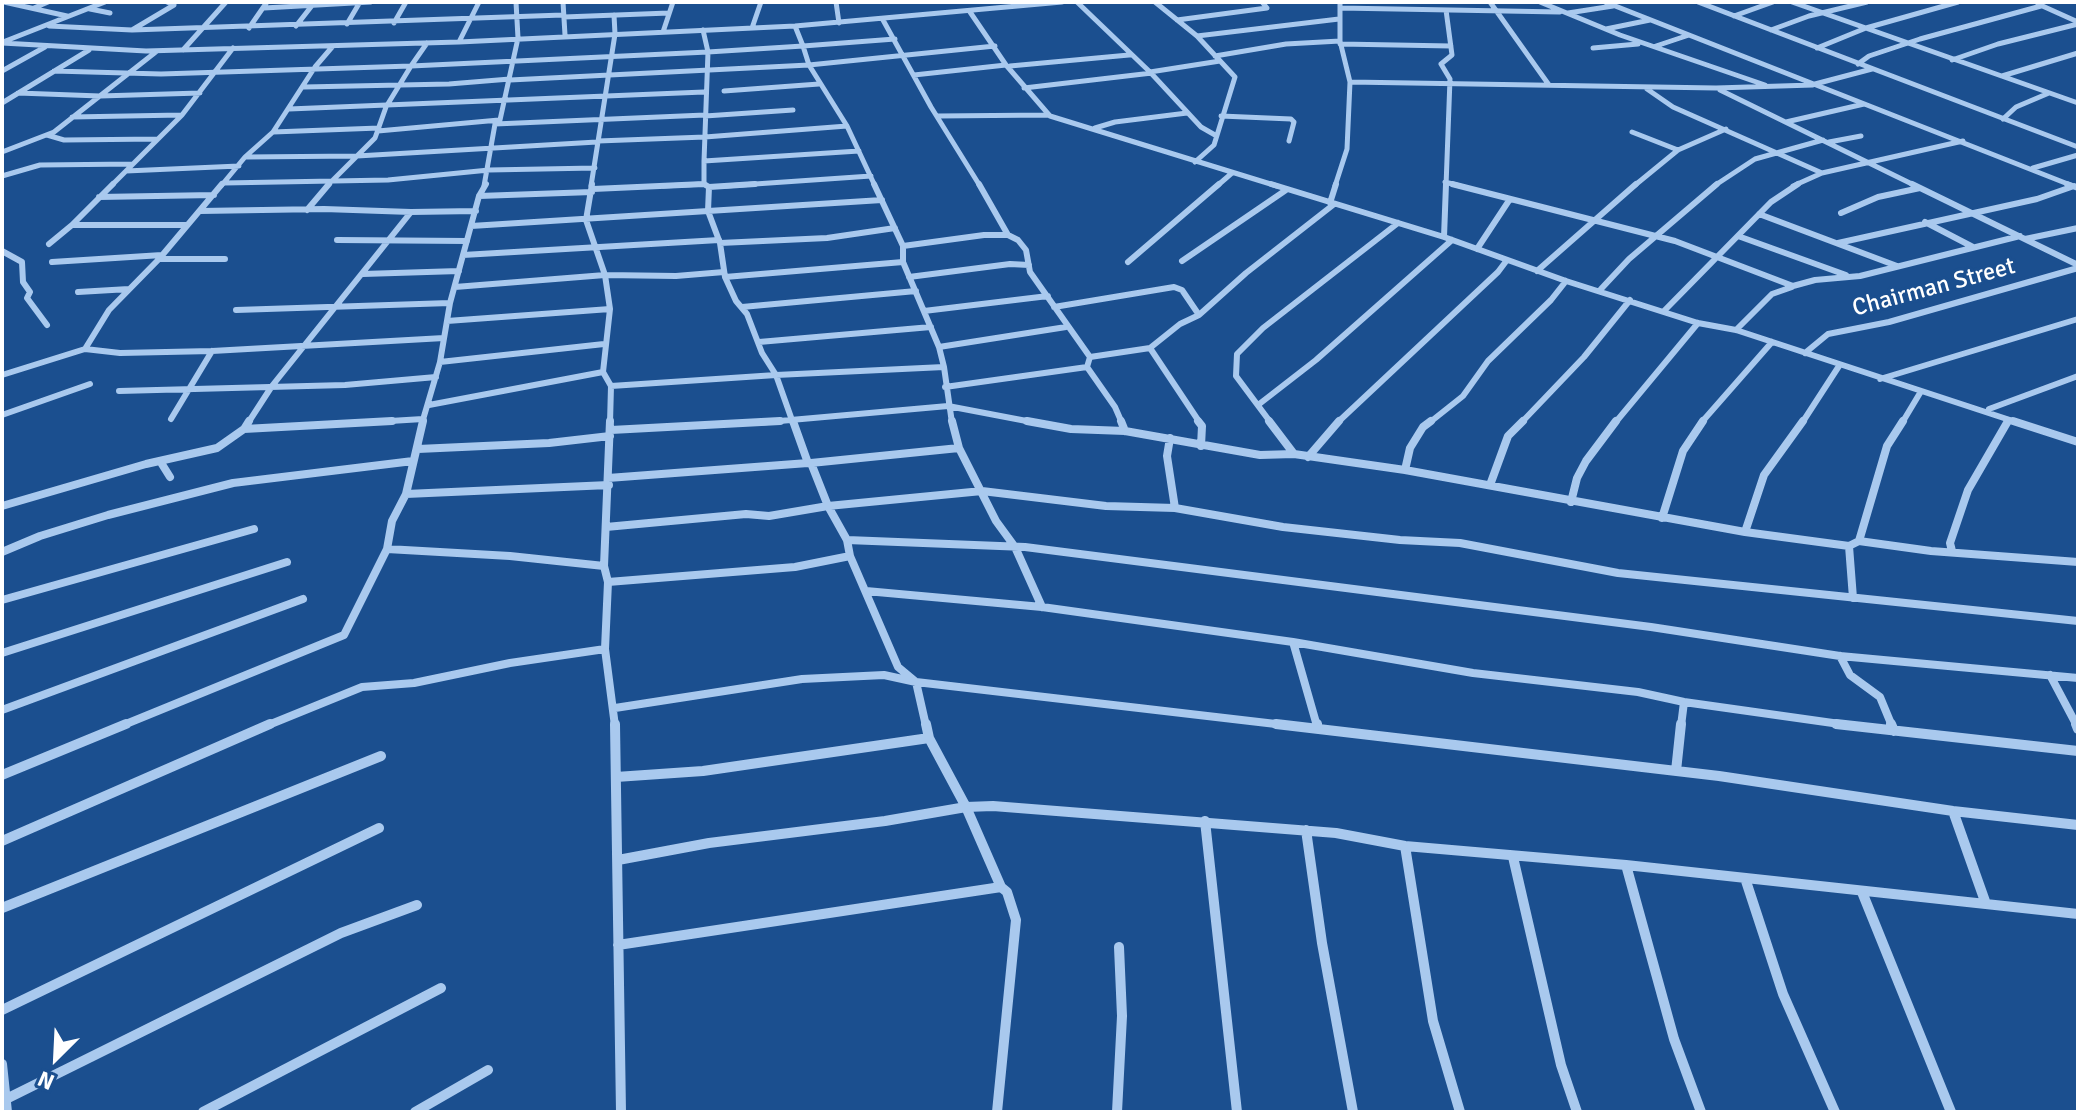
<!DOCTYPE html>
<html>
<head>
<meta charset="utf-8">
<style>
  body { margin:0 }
  #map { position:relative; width:2080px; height:1114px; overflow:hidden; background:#1b4f8f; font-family:Signika,sans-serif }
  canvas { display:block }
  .frame { position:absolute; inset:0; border:4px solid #fff; pointer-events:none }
  .north { position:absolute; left:16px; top:1018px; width:80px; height:80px; -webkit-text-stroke:6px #1b4f8f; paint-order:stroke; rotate:204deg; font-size:22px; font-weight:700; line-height:32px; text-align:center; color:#fff }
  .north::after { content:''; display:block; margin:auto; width:28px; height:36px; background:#fff; clip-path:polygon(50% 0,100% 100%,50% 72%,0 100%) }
</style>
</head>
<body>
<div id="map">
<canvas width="2080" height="1114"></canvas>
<div class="frame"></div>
<div class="north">N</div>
</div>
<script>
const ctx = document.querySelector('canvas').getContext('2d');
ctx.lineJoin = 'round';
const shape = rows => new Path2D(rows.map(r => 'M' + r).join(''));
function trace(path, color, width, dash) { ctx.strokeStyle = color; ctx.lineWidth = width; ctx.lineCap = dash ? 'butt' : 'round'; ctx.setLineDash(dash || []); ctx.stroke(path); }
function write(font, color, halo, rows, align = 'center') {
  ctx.font = font + ' Signika,sans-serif'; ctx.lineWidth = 6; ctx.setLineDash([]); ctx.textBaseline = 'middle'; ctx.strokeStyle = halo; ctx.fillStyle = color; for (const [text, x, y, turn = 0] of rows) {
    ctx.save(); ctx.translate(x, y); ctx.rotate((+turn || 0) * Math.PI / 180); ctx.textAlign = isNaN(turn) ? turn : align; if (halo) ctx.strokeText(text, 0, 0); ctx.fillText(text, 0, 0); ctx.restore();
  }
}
const streetFar3 = shape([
  [4,2,67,16],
  [167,2,174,5,132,30,563,15],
  [563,2,565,35],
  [836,2,839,23],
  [1077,2,1150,72,1201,127,1215,135],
  [1155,2,1197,36,1235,77,1214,145,1195,162],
  [1490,2,1549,85],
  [1540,2,1620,35,1765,85],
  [1605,2,2073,186],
  [1698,2,2078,147],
  [1792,2,2078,103],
  [2038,4,2078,22],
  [34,8,48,2],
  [264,8,371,2],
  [1340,8,1560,12],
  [90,9,110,13],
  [970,12,1006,65,1050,116,1277,186],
  [1568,13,1613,6],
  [1734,16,1773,2],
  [564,17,669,13],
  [883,20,931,107,980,186],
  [1177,20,1267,8,1262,2],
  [394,23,406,2],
  [347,24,360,2],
  [49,26,132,30],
  [296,26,314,3],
  [795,26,803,46],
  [249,28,267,2],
  [752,28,761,2],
  [1606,29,1650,20],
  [1771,30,1809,16,1867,2],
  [663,32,673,2],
  [1197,36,1339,19],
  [3,42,105,2],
  [459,42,479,2],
  [2,43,146,51,459,42,795,26,1062,2],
  [1340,44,1451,46],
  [803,46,809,65,847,126,875,186],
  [803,46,895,39],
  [1656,46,1689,35],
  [1593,48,1638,44],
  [1817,48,1866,28,1958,2],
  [183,50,226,2],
  [1215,56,1286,44,1340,41],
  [1952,60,1998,44,2078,24],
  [1858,64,1869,56,1920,39,2041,6],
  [1010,66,1129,55],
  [2,71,45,47],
  [54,71,161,74,411,66,427,43],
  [1150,72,1220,61],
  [914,75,1006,65],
  [2002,76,2078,53],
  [510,80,809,65,995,46],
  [1350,82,1716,88,1813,85],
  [1815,84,1872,69],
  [304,87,449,84,510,79],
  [1024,88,1152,73],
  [1647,89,1673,107,1822,173],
  [1720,90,1916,186],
  [724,91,819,84],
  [18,93,100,96,200,93],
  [2,103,89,50],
  [289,109,704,92],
  [705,116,793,110],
  [938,116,1048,115],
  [1221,116,1291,119,1294,122,1289,141],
  [72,117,181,115],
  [2003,119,2016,107,2049,93],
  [1786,122,1864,104],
  [495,124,705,115],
  [1095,128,1115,122,1187,113],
  [378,131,499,120],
  [273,132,379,128],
  [1632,132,1678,150],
  [47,135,64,140,158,139],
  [598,141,705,137,847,126],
  [1829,142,1861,136],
  [2,152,54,132,157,51],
  [246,157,357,156,597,142],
  [704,161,859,151],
  [2033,168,2078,155],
  [126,171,239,166],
  [2,176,40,165,133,164],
  [1445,182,1460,186],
  [224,183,388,180,489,170,595,168],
  [111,186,182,115,233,48],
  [221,186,245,157,273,132,315,67,333,46],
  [327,186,375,138,386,107,411,66,708,52,703,30],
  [484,186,495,124,500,120,518,38,516,2],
  [591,186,615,34,614,15],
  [663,186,704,184],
  [707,186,704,184,704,161,708,52,803,46],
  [726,186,871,176],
  [1217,186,1232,173],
  [1335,186,1347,149,1350,82,1340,41,1340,2],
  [1446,186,1450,79,1441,64,1452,55,1446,10],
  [1634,186,1678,150,1726,129],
  [1714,186,1755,159,1823,140],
  [1793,186,1822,173,1963,141]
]);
const streetFar2 = shape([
  [113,184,72,225,186,225],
  [222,184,159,259,109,310,85,349,120,353,212,351,444,338],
  [592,184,586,220,605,275,610,309,603,372,611,386,610,423],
  [704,184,709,187,708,211,720,243,725,277,736,301,747,314,762,353,776,375,944,367,939,347,903,262,903,246,874,184],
  [979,184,1008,235],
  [1271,184,1444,237,1566,281,1698,323,1736,330,2019,423],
  [1452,184,1675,241,1793,286,1815,280,1860,276,2020,236],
  [1912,184,2078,265],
  [2067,184,2078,188],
  [709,187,755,184],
  [593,189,704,184],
  [479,196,592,192],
  [99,197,214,195],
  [1330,203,1336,184],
  [307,210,329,184],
  [200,211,324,209,411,212],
  [1841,213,1878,197,1920,188],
  [1759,214,1897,266],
  [1925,222,1973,247],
  [471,226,882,200],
  [1738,236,1846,275],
  [1444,237,1446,184],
  [2025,239,2078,228],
  [337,240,467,241],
  [720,243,827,238,895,228],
  [1838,243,2037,199,2074,186],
  [49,244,72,225],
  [903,246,984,235,1008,235,1018,240,1026,250,1030,272,1090,357,1087,367,945,387],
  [1477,249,1510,199],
  [2,251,22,262,23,282,30,292,27,298,47,325],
  [463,255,719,240],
  [159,259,225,259],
  [1182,261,1286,190],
  [52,262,162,255],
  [1128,262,1219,184],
  [1537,271,1636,184],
  [363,274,459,271],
  [725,277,903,262],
  [909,277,1010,264,1029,265],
  [455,287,605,275,676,276,724,272],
  [1601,289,1629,259,1717,184],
  [78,292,129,289],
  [742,307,916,291],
  [1054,307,1174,287,1182,290,1199,315],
  [236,310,450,303],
  [924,311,1048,296],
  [1664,311,1771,202,1798,184],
  [447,321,610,309],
  [1736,330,1772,294,1792,287],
  [759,342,931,327],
  [939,347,1066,327],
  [1150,348,1180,324,1199,315,1246,273,1333,205],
  [1805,353,1828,334,1889,322,2078,268],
  [1090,357,1150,348,1200,423],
  [440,362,604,344],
  [944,367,952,423],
  [1087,367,1115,407,1122,423],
  [2,375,85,349],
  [1880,379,2078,319],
  [611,386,776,375,793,423],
  [119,391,345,385,436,377],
  [429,405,603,372],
  [1258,405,1316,360,1452,240],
  [1989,409,2078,376],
  [2,415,90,384],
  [171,419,212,351],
  [248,423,272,386,411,212,476,211],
  [357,423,423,419],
  [422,423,440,362,450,303,479,196,486,184],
  [757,423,948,406,1037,423],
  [1271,423,1236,376,1237,354,1263,328,1398,223],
  [1337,423,1498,272,1507,260],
  [1429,423,1463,396,1488,361,1551,300,1566,281],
  [1521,423,1584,357,1630,300],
  [1615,423,1698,323],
  [1701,423,1772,342],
  [1802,423,1839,366],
  [1902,423,1920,393]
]);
const streetFar1 = shape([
  [610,421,604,566,608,582,605,649,615,726],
  [793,421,808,463,811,463,828,506,847,540,850,556,898,667,916,682,926,726],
  [952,421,959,448,996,521,1015,547,1042,607],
  [1027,421,1071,429,1125,431,1260,455,1294,454,1405,470,1745,532,1849,546,1859,541,1931,551,2078,562],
  [1121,421,1125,431],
  [1198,421,1202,426,1201,446],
  [1269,421,1294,454],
  [2013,421,2078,442],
  [244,429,249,421],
  [611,430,780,421],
  [1170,438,1167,456,1175,508],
  [418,449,549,443,610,436],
  [1308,457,1339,421],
  [160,461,170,477],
  [811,463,959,448],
  [1405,470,1410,448,1423,427,1431,421],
  [608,478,808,463],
  [1490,485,1508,436,1523,421],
  [406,494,609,485],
  [1571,502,1577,478,1586,461,1616,421],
  [2,506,146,464,217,448,244,429,392,421],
  [1662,518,1683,451,1703,421],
  [606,527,746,514,769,516,828,506,982,491,1106,506,1175,508,1283,527,1400,540,1460,543,1618,573,2078,621],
  [1745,532,1764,475,1803,421],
  [847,540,1025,547,1651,627,1840,656,2078,678],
  [1859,541,1887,446,1903,421],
  [1849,546,1853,598],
  [387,549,510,556,604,566],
  [1952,551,1950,543,1968,490,2008,421],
  [2,552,40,536,108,515,233,483,413,461],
  [608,582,795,567,850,556],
  [866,591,1042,607,1293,642,1473,673,1638,692,1684,702,1854,726],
  [2,600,254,529],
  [1293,642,1317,726],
  [2,653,287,562],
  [1840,656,1850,675,1880,697,1892,726],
  [2050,675,2077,726],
  [615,708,802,679,884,675,916,682,1293,726],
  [2,710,303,599],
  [121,726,344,635,387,549,392,521,406,494,423,421],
  [266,726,362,687,414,683,510,663,605,649],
  [1681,726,1684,702]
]);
const street = shape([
  [615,724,621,1112],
  [926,724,929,738,966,807,1001,887,1007,892,1016,920,997,1112],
  [1276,724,1719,776,1953,811,2078,825],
  [1317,724,1318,729],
  [1836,724,2078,751],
  [1891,724,1894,731],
  [2076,724,2078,729],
  [1676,771,1681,724],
  [2,775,126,724],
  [616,777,703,771,929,738],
  [1953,811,1986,904],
  [1205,821,1237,1112],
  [1306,830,1322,943,1353,1112],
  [2,841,270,724],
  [1405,846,1433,1021,1460,1112],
  [1513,857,1561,1065,1577,1112],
  [618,860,709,843,885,821,966,807,993,806,1336,833,1405,846,1626,865,2078,914],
  [1626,865,1674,1039,1701,1112],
  [1745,878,1783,994,1835,1112],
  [1862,892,1951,1112],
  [2,908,381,756],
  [618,945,1001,887],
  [2,1010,379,828],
  [2,1064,7,1112],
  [2,1101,341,933,417,905],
  [203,1112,441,988],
  [415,1112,488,1070],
  [1117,1112,1122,1016,1119,947]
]);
const farStreetnames = [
  ["Chairman Street",1934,288,-15]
];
trace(streetFar3, '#a9c9ee', 5);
trace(streetFar2, '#a9c9ee', 6);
trace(streetFar1, '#a9c9ee', 8);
trace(street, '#a9c9ee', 10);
write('24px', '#fff', '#1b4f8f', farStreetnames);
</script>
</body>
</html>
